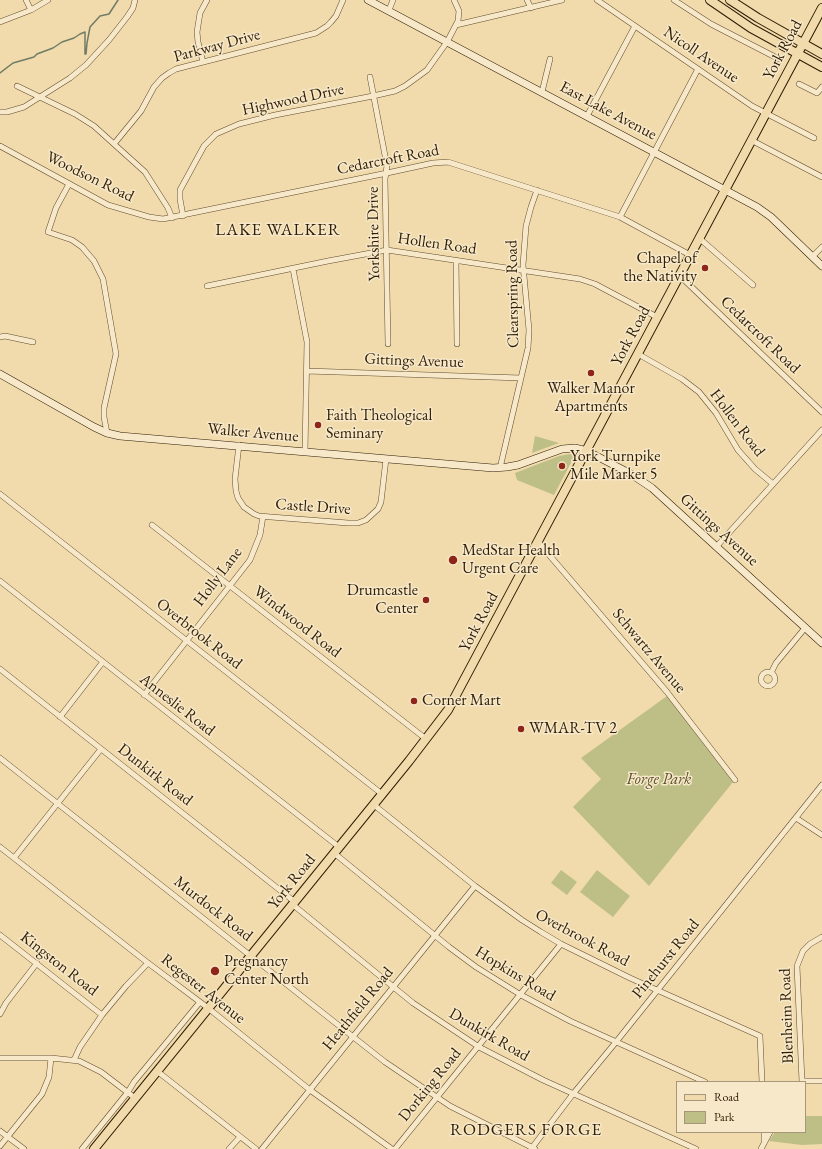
<!DOCTYPE html>
<html>
<head>
<meta charset="utf-8">
<style>
  body { margin:0 }
  #map { position:relative; width:822px; height:1149px; overflow:hidden; background:#f1dbac; font-family:"EB Garamond",serif }
  canvas { display:block }
  .legend { position:absolute; left:676px; top:1081px; width:130px; height:52px; box-sizing:border-box; background:#f6e8c9; border:1px solid #a6977a; margin:0; padding:5px 7px; list-style:none; font-size:12px; color:#2f1d04 }
  .legend li { display:flex; align-items:center; gap:8px; height:20px }
  .legend b { width:20px; border:1px solid #a6977a }
</style>
</head>
<body>
<div id="map">
<canvas width="822" height="1149"></canvas>
<ul class="legend">
<li><b style="height:5px;background:#f1dbac"></b>Road</li>
<li><b style="height:11px;background:#bdbf87"></b>Park</li>
</ul>
</div>
<script>
const ctx = document.querySelector('canvas').getContext('2d');
ctx.lineJoin = 'round';
function fillPath(path, color) { ctx.fillStyle = color; ctx.fill(path, 'evenodd'); }
const shape = rows => new Path2D(rows.map(r => 'M' + r).join(''));
function trace(path, color, width, dash) { ctx.strokeStyle = color; ctx.lineWidth = width; ctx.lineCap = dash ? 'butt' : 'round'; ctx.setLineDash(dash || []); ctx.stroke(path); }
function write(font, color, halo, rows, align = 'center') {
  ctx.font = font + ' "EB Garamond",serif'; ctx.lineWidth = 3; ctx.setLineDash([]); ctx.textBaseline = 'middle'; ctx.strokeStyle = halo; ctx.fillStyle = color; for (const [text, x, y, turn = 0] of rows) {
    ctx.save(); ctx.translate(x, y); ctx.rotate((+turn || 0) * Math.PI / 180); ctx.textAlign = isNaN(turn) ? turn : align; if (halo) ctx.strokeText(text, 0, 0); ctx.fillText(text, 0, 0); ctx.restore();
  }
}
const green = shape([
  [535,436,559,443,532,453],
  [569,454,574,455,574,457,554,495,517,480,515,473,559,456],
  [667,696,733,782,649,886,573,807,601,779,581,758],
  [561,870,577,882,567,895,551,883],
  [597,870,630,896,613,917,580,892],
  [805,1116,822,1116,822,1144,802,1145,769,1141,775,1132,805,1132]
]);
const stream = shape([
  [0,73,13,63,34,57,37,54,53,48,62,42,74,38,80,34,85,32,85,54,86,54,87,43,90,27,100,16,109,14,118,0]
]);
const street = shape([
  [26,0,31,10],
  [527,0,531,8],
  [597,0,752,106,814,138],
  [674,0,711,24,779,59],
  [389,10,393,0],
  [0,22,31,10,48,0],
  [456,25,562,0],
  [203,62,198,42,197,32,200,13,207,0],
  [370,77,387,166,385,179,388,344],
  [799,84,817,93,822,87],
  [17,86,75,114,94,126,145,172,168,208,172,218],
  [542,92,550,59],
  [0,112,7,112,24,107,70,78,86,65,109,40,127,17,133,8,135,0],
  [587,116,635,26],
  [751,140,822,177],
  [114,144,141,111,154,87,162,78,169,73,176,69,316,33,327,26,331,22,336,16,343,0],
  [0,146,108,205,149,217,163,219,387,173,433,163,448,162,620,217,690,255],
  [69,184,56,208,48,232,72,240,82,247,94,261,103,279,116,354,104,408,104,417,107,433],
  [183,216,180,199,180,190,204,146,216,134,239,124,275,115,373,96,395,91,405,86,427,70,447,42,458,21,459,11,454,0],
  [620,217,698,69],
  [699,238,753,285],
  [812,257,822,247],
  [456,260,457,344],
  [293,269,307,342,305,452],
  [679,275,822,412],
  [207,286,328,261,387,250,580,279,595,284,657,317],
  [0,337,5,336,33,342],
  [638,354,682,379,699,392,716,413,738,450,755,469,773,484],
  [307,371,521,378],
  [239,445,235,479,236,491,238,498,244,507,254,514,259,516,271,517,348,523,358,523,366,520,378,509,381,502,386,459],
  [500,468,528,348,529,330,523,265,526,226,531,207,537,190],
  [0,494,382,794],
  [152,525,426,739],
  [538,542,667,692,735,780],
  [717,546,822,430],
  [0,581,339,847],
  [0,669,295,902],
  '761 679a7 7 0 1 1 14 0a7 7 0 1 1-14 0Z',
  [771,673,776,663,805,628],
  [144,695,250,560,260,535,263,516],
  [60,717,102,663],
  [0,758,385,1062,450,1106,535,1149],
  [374,805,475,886,522,920,541,932,561,944,630,978,760,1036,762,1082],
  [796,818,822,835],
  [0,847,148,963,208,1008,310,1090,392,1149],
  [334,853,449,947,476,967,521,995,570,1021,705,1082],
  [14,858,101,749],
  [292,904,413,1003,479,1047,543,1080,696,1149],
  [0,935,102,1015],
  [0,1014,6,1003,37,963],
  [0,1058,51,1058,79,1061,101,1072,135,1098],
  [74,1060,80,1047,102,1015,126,986,148,963],
  [157,1071,256,1149],
  [802,1081,822,1081],
  [802,1082,797,966,803,951,810,944,822,937],
  [0,1131,24,1149],
  [764,1132,764,1141],
  [0,1146,42,1094,49,1077,51,1058],
  [82,1149,128,1092,134,1082,200,1002],
  [229,1149,240,1137],
  [262,1149,475,886],
  [395,1149,561,944],
  [531,1149,573,1094,616,1042,822,785],
  [761,1149,770,1132]
]);
const secondary = shape([
  [368,0,757,207,771,217,822,266],
  [0,374,94,427,107,433,120,436,493,468,507,467,518,465,562,449,575,448,587,451,631,474,652,488,822,643]
]);
const primary = shape([
  [710,0,751,28,822,67],
  [730,0,758,18,822,54],
  [94,1149,409,761,448,710,822,8]
]);
const markers = [
  [705,268,4,"#8f2418"],
  [591,373,4,"#8f2418"],
  [318,425,4,"#8f2418"],
  [562,466,4,"#8f2418"],
  [453,560,5,"#8f2418"],
  [426,600,4,"#8f2418"],
  [414,701,4,"#8f2418"],
  [521,729,4,"#8f2418"],
  [215,971,5,"#8f2418"]
];
const streetNames = [
  ["Parkway Drive",217,46,-15],
  ["York Road",783,50,-62],
  ["Nicoll Avenue",701,55,34],
  ["Highwood Drive",293,100,-12],
  ["East Lake Avenue",608,111,28],
  ["Cedarcroft Road",388,160,-11],
  ["Woodson Road",90,177,26],
  ["Yorkshire Drive",374,234,-91],
  ["Hollen Road",437,244,8],
  ["Clearspring Road",513,294,-91],
  ["Cedarcroft Road",760,335,44],
  ["York Road",631,336,-62],
  ["Gittings Avenue",414,361,2],
  ["Hollen Road",737,423,53],
  ["Walker Avenue",253,433,5],
  ["Castle Drive",313,507,4],
  ["Gittings Avenue",719,530,42],
  ["Holly Lane",218,577,-53],
  ["Windwood Road",297,622,38],
  ["York Road",479,622,-62],
  ["Overbrook Road",199,634,38],
  ["Schwartz Avenue",649,651,50],
  ["Anneslie Road",177,705,38],
  ["Dunkirk Road",155,775,38],
  ["York Road",292,882,-51],
  ["Murdock Road",213,909,38],
  ["Overbrook Road",582,938,28],
  ["Pinehurst Road",666,959,-51],
  ["Kingston Road",59,964,38],
  ["Hopkins Road",515,974,31],
  ["Regester Avenue",203,989,38],
  ["Heathfield Road",358,1009,-51],
  ["Blenheim Road",787,1016,-92],
  ["Dunkirk Road",489,1035,30],
  ["Dorking Road",430,1085,-51]
];
const poiNames = [
  ["Chapel of",697,259,"right"],
  ["the Nativity",697,277,"right"],
  ["Walker Manor",591,389,"center"],
  ["Apartments",591,407,"center"],
  ["Faith Theological",326,416],
  ["Seminary",326,434],
  ["York Turnpike",570,457],
  ["Mile Marker 5",570,475],
  ["MedStar Health",462,551],
  ["Urgent Care",462,569],
  ["Drumcastle",418,591,"right"],
  ["Center",418,609,"right"],
  ["Corner Mart",422,701],
  ["WMAR-TV 2",529,729],
  ["Pregnancy",224,962],
  ["Center North",224,980]
];
const parkNames = [
  ["Forge Park",659,780]
];
const neighbourhoodNames = [
  ["LAKE WALKER",278,230],
  ["RODGERS FORGE",526,1130]
];
fillPath(green, '#bdbf87');
trace(stream, '#707c65', 1.5);
trace(street, '#604c2e', 6);
trace(secondary, '#2f1d04', 8);
trace(primary, '#2f1d04', 10);
trace(street, '#f6e8c9', 5);
trace(secondary, '#f6e8c9', 7);
trace(primary, '#f1dbac', 8);
for (const [x, y, r, color] of markers) { const dot = new Path2D(); dot.arc(x, y, r, 0, 2 * Math.PI); ctx.fillStyle = color; ctx.fill(dot); trace(dot, '#f6e8c9', 1.5); }
write('16px', '#2f1d04', '#f6e8c9', streetNames);
write('16px', '#2f1d04', '#f6e8c9', poiNames, 'left');
write('italic 16px', '#5a4e2b', '#f6e8c9', parkNames);
ctx.letterSpacing = '1px';
write('17px', '#2f1d04', '#f6e8c9', neighbourhoodNames);
ctx.letterSpacing = '0px';
</script>
</body>
</html>
